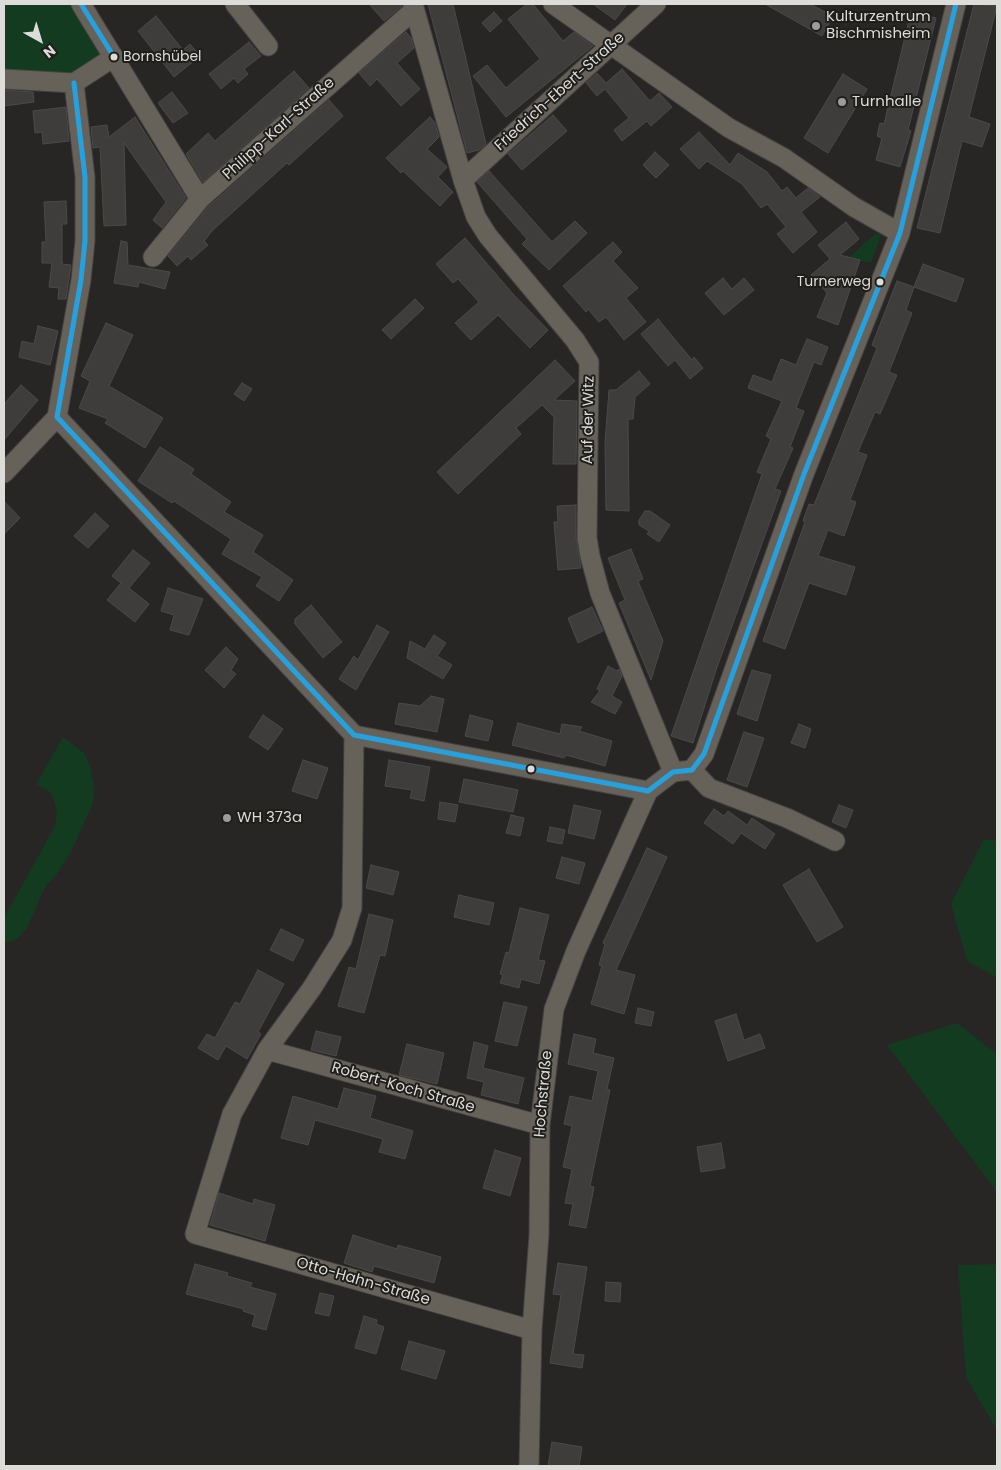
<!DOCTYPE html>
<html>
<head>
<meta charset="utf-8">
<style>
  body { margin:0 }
  #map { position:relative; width:1001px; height:1470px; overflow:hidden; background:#272625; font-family:Poppins,sans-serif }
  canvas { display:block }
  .frame { position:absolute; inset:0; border:5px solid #dcdcd9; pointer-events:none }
  .north { position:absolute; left:15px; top:15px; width:50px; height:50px; -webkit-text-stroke:4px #1f1e1b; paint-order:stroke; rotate:141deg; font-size:14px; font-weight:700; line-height:20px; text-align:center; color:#dcdcd9 }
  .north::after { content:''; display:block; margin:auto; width:18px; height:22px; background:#dcdcd9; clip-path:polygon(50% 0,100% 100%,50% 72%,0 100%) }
</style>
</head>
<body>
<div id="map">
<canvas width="1001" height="1470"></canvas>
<div class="frame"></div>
<div class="north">N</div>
</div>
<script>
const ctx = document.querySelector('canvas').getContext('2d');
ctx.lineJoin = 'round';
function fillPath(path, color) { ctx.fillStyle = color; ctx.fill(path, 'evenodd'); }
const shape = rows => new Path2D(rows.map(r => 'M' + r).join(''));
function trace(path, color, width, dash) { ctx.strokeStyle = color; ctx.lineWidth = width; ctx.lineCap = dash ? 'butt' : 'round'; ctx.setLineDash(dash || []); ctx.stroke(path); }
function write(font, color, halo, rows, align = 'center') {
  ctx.font = font + ' Poppins,sans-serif'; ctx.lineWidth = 4; ctx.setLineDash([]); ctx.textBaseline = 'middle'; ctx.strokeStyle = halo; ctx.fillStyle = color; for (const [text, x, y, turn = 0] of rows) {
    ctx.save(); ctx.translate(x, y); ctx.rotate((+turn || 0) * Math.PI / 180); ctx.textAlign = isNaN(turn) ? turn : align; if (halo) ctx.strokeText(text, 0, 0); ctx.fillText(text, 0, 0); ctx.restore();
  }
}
const green = shape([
  [74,4,107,56,72,78,4,74,4,5],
  [876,233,881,235,871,263,857,260,842,264],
  [63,737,84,753,90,766,94,785,93,803,72,850,57,874,45,887,27,928,16,940,4,943,4,918,55,826,57,812,54,799,49,791,36,784],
  [984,839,997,841,997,978,967,961,951,904],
  [957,1023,997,1054,997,1192,887,1045],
  [997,1264,997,1430,966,1377,958,1265]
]);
const building = shape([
  [369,4,402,4,402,6,384,21,369,4],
  [428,4,453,4,486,144,479,150,467,153,428,4],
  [527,4,533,4,563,41,574,32,593,46,506,117,473,76,487,65,506,88,540,59,508,19,527,4],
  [593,4,627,4,615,20,593,4],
  [765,4,810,4,833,16,822,36,765,4],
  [974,4,997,6,969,117,990,124,982,147,962,141,940,233,917,228,974,4],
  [494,12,502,21,490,32,482,23,494,12],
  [911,12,936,18,908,130,911,131,900,167,876,160,882,138,877,136,880,123,884,124,911,12],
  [156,16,183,50,190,44,200,56,174,77,138,31,156,16],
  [406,32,411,38,414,48,397,63,420,89,401,106,377,79,370,86,359,73,406,32],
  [249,42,261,56,244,69,248,74,238,83,234,78,221,89,209,74,249,42],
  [622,69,650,101,659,93,672,107,651,126,647,121,622,141,614,130,629,118,605,89,597,96,586,83,597,73,606,83,622,69],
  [294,71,309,88,203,182,186,154,208,133,215,141,294,71],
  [843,74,867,89,828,153,804,138,843,74],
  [4,90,33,92,34,102,4,106,4,90],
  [172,92,188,113,173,123,158,103,172,92],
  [329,100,343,116,289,165,287,163,213,230,204,241,208,245,191,260,188,256,177,266,168,256,208,207,329,100],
  [66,107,69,141,43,144,42,132,35,133,33,111,66,107],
  [553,115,567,131,522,170,508,154,553,115],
  [135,117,186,198,162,228,153,220,166,202,124,143,126,225,104,226,100,147,93,148,91,127,107,125,109,137,135,117],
  [430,117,435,123,439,137,427,149,447,167,438,177,453,192,440,206,403,171,401,173,386,158,430,117],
  [699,132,730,165,738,153,767,172,782,191,787,187,796,198,808,188,820,197,801,212,817,232,793,253,777,234,786,227,767,204,761,208,742,184,707,161,699,169,680,149,699,132],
  [655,152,669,165,656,178,643,165,655,152],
  [489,171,552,242,575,221,587,233,549,270,522,244,527,239,477,182,489,171],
  [66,201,67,224,62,224,62,264,71,265,66,299,58,299,59,288,49,287,52,263,42,263,42,242,46,242,44,202,66,201],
  [846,222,859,239,840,255,860,260,838,325,817,317,827,293,811,275,830,259,818,245,846,222],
  [465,238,513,294,548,330,530,348,498,315,471,340,455,323,479,302,458,279,453,283,436,264,465,238],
  [121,241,127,242,128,265,170,272,165,289,139,282,138,287,114,283,121,241],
  [613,242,622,252,613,261,638,288,626,298,646,322,624,340,606,317,599,322,588,309,586,312,563,286,613,242],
  [923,264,964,279,956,302,914,287,923,264],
  [723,278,732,289,744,278,754,290,724,315,705,293,723,278],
  [897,281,914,287,906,310,912,313,889,372,897,375,880,414,875,412,858,452,867,455,850,500,856,502,844,536,828,530,818,556,855,567,846,595,809,583,785,649,763,641,805,522,803,521,809,504,814,505,877,348,872,345,897,281],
  [415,299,424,308,391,339,382,330,415,299],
  [658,319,692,360,694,357,703,368,690,379,675,360,668,366,641,334,658,319],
  [106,323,133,335,109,386,163,418,145,448,105,423,108,419,79,408,90,381,81,376,106,323],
  [38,326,58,331,50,365,19,357,22,341,34,344,38,326],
  [807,339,828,347,821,365,814,362,796,408,804,411,790,447,793,448,775,489,781,491,716,670,693,743,671,736,762,474,757,472,771,439,766,436,782,401,748,388,753,375,772,382,781,359,796,365,807,339],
  [555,360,575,381,554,400,577,401,576,464,553,464,554,417,542,405,516,428,521,434,458,494,437,472,555,360],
  [639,371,650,384,635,397,633,419,628,419,629,511,606,510,605,443,609,390,616,390,639,371],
  [242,383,252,389,244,401,234,394,242,383],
  [21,385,38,400,4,440,4,404,21,385],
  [160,447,194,469,191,474,231,502,224,512,263,535,253,552,293,580,279,601,256,586,262,577,222,554,231,539,174,501,172,503,138,481,160,447],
  [4,501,20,518,4,534,4,501],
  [576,505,576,538,581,568,558,570,554,522,558,522,557,506,576,505],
  [645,511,650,511,670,525,659,542,647,534,649,531,639,525,639,520,645,511],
  [95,513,109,526,88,548,74,536,95,513],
  [631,549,643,579,638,581,663,641,651,680,619,603,625,600,608,558,631,549],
  [133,550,150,563,129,588,149,604,135,622,107,600,121,583,112,576,133,550],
  [168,588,203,599,189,635,170,630,174,615,161,611,168,588],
  [311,605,342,642,323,658,295,624,295,619,311,605],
  [592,607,603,631,578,643,568,618,592,607],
  [377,625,389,632,356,690,339,679,354,656,358,660,377,625],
  [434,635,446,643,437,656,452,665,443,679,407,658,410,641,425,649,434,635],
  [226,647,238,659,231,670,236,674,224,688,205,670,226,647],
  [608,666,617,671,619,669,622,676,612,696,622,702,615,714,591,702,600,691,597,689,608,666],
  [752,670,771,675,757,721,737,714,752,670],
  [431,696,444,699,437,732,395,724,399,703,420,706,431,696],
  [263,715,283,729,268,750,249,737,263,715],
  [470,715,493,721,488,741,465,736,470,715],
  [518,723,560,734,562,724,582,727,579,731,612,741,605,766,566,755,564,758,512,745,518,723],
  [799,724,811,729,805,748,791,743,799,724],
  [744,732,764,738,747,787,727,780,744,732],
  [303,760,328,768,317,799,292,791,303,760],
  [389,760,430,767,424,801,410,798,412,790,385,786,389,760],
  [464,779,518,790,513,812,459,802,464,779],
  [440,802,458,805,455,822,438,819,440,802],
  [574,805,601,811,594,839,568,833,574,805],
  [839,805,853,810,846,828,832,822,839,805],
  [714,809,724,816,728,811,747,825,752,818,775,834,765,849,741,833,733,844,704,823,714,809],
  [511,815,524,818,520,836,506,833,511,815],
  [550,827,565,830,562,844,547,841,550,827],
  [647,848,667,857,616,970,635,975,624,1014,591,1004,602,966,599,965,605,944,603,943,647,848],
  [562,857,585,863,579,884,556,878,562,857],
  [371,865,399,872,393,895,366,888,371,865],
  [809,869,843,927,817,942,783,885,809,869],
  [459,895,494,903,489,925,454,917,459,895],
  [520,908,549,915,538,960,545,961,539,984,521,979,519,988,500,983,503,975,500,974,506,952,509,953,520,908],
  [369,914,393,920,385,956,380,955,364,1013,338,1006,349,967,356,969,369,914],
  [281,929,304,940,293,961,270,950,281,929],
  [258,970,284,984,258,1032,261,1034,247,1059,226,1046,218,1060,198,1048,207,1034,215,1038,235,1002,240,1004,258,970],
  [504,1002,527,1007,517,1046,495,1041,504,1002],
  [638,1008,654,1012,651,1026,635,1023,638,1008],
  [736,1014,744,1040,760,1034,765,1048,728,1061,715,1021,736,1014],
  [316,1031,341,1037,336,1056,311,1050,316,1031],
  [574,1034,596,1039,593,1053,614,1058,607,1089,610,1090,590,1186,594,1187,586,1228,569,1225,573,1204,565,1203,572,1169,563,1167,572,1126,564,1124,570,1096,592,1101,598,1071,568,1064,574,1034],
  [474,1042,488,1046,483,1068,524,1078,518,1104,481,1095,484,1082,467,1078,474,1042],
  [407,1044,444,1053,437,1084,399,1075,407,1044],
  [344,1088,376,1096,370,1118,413,1131,405,1159,379,1152,383,1139,315,1120,308,1145,281,1138,293,1096,338,1109,344,1088],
  [721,1143,725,1168,701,1172,697,1147,721,1143],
  [495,1150,521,1158,510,1196,483,1188,495,1150],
  [219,1193,253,1204,254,1199,275,1205,265,1241,210,1225,219,1193],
  [353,1235,397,1249,398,1245,441,1257,434,1283,374,1266,372,1272,344,1263,353,1235],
  [558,1263,587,1267,573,1354,584,1355,582,1368,550,1363,561,1295,553,1294,558,1263],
  [195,1264,228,1273,227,1276,252,1283,250,1287,276,1294,266,1330,252,1326,255,1315,243,1311,244,1309,186,1294,195,1264],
  [606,1282,621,1283,620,1302,605,1301,606,1282],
  [320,1293,334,1296,329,1316,315,1313,320,1293],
  [364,1316,377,1320,376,1324,384,1327,376,1354,355,1348,364,1316],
  [409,1341,445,1351,436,1379,401,1369,409,1341],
  [552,1442,582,1447,579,1466,548,1466,552,1442]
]);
const street = shape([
  [81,4,200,199],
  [235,4,268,46],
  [413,4,463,180,476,217,488,236,575,340,589,362,587,538,590,556,600,593,673,772],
  [553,4,729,128,784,158,854,207,900,233],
  [4,79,74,83,114,57],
  [463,180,656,4],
  [153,257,200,199,414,10],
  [57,417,354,735,648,791],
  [57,417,81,280,85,241,85,177,74,83],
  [4,473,57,417],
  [354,735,352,908,342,940,312,988,267,1050,232,1114,195,1234,532,1330],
  [692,770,709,788,787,818,835,841],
  [267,1050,540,1125],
  [529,1466,532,1330,539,1235,540,1125,554,1009,576,951,648,791,673,772,692,770,704,754,804,474,900,233,956,4]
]);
const bus1 = shape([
  [81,4,114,57],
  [57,417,354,735,648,791],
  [57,417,81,280,85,241,85,177,74,83],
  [648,791,673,772,692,770,704,754,804,474,900,233,956,4]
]);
const markers = [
  [816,26,5,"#9d9c9a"],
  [114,57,4.5,"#dcdcd9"],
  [842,102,5,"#9d9c9a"],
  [880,282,4.5,"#dcdcd9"],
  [531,769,4.5,"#dcdcd9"],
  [227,818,5,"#9d9c9a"]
];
const busNames = [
  ["Bornshübel",123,57],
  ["Turnerweg",871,282,"right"]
];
const poiNames = [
  ["Kulturzentrum",826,17],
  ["Bischmisheim",826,34],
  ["Turnhalle",852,102],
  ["WH 373a",237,818]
];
const streetNames = [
  ["Friedrich-Ebert-Straße",560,92,-42],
  ["Philipp-Karl-Straße",279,129,-42],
  ["Auf der Witz",589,420,-89],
  ["Robert-Koch Straße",403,1088,16],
  ["Hochstraße",544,1094,-85],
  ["Otto-Hahn-Straße",363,1282,16]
];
fillPath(green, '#133b1f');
fillPath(building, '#3e3d3c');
trace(building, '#4a4a49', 1);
trace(street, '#444342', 21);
trace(street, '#676259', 19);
trace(bus1, '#26a1e0', 5);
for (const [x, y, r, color] of markers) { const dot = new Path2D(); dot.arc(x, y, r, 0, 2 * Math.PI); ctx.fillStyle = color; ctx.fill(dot); trace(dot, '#1f1e1b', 2); }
write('14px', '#dcdcd9', '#1f1e1b', busNames, 'left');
write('15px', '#dcdcd9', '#1f1e1b', poiNames, 'left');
write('15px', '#dcdcd9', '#1f1e1b', streetNames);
</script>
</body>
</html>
